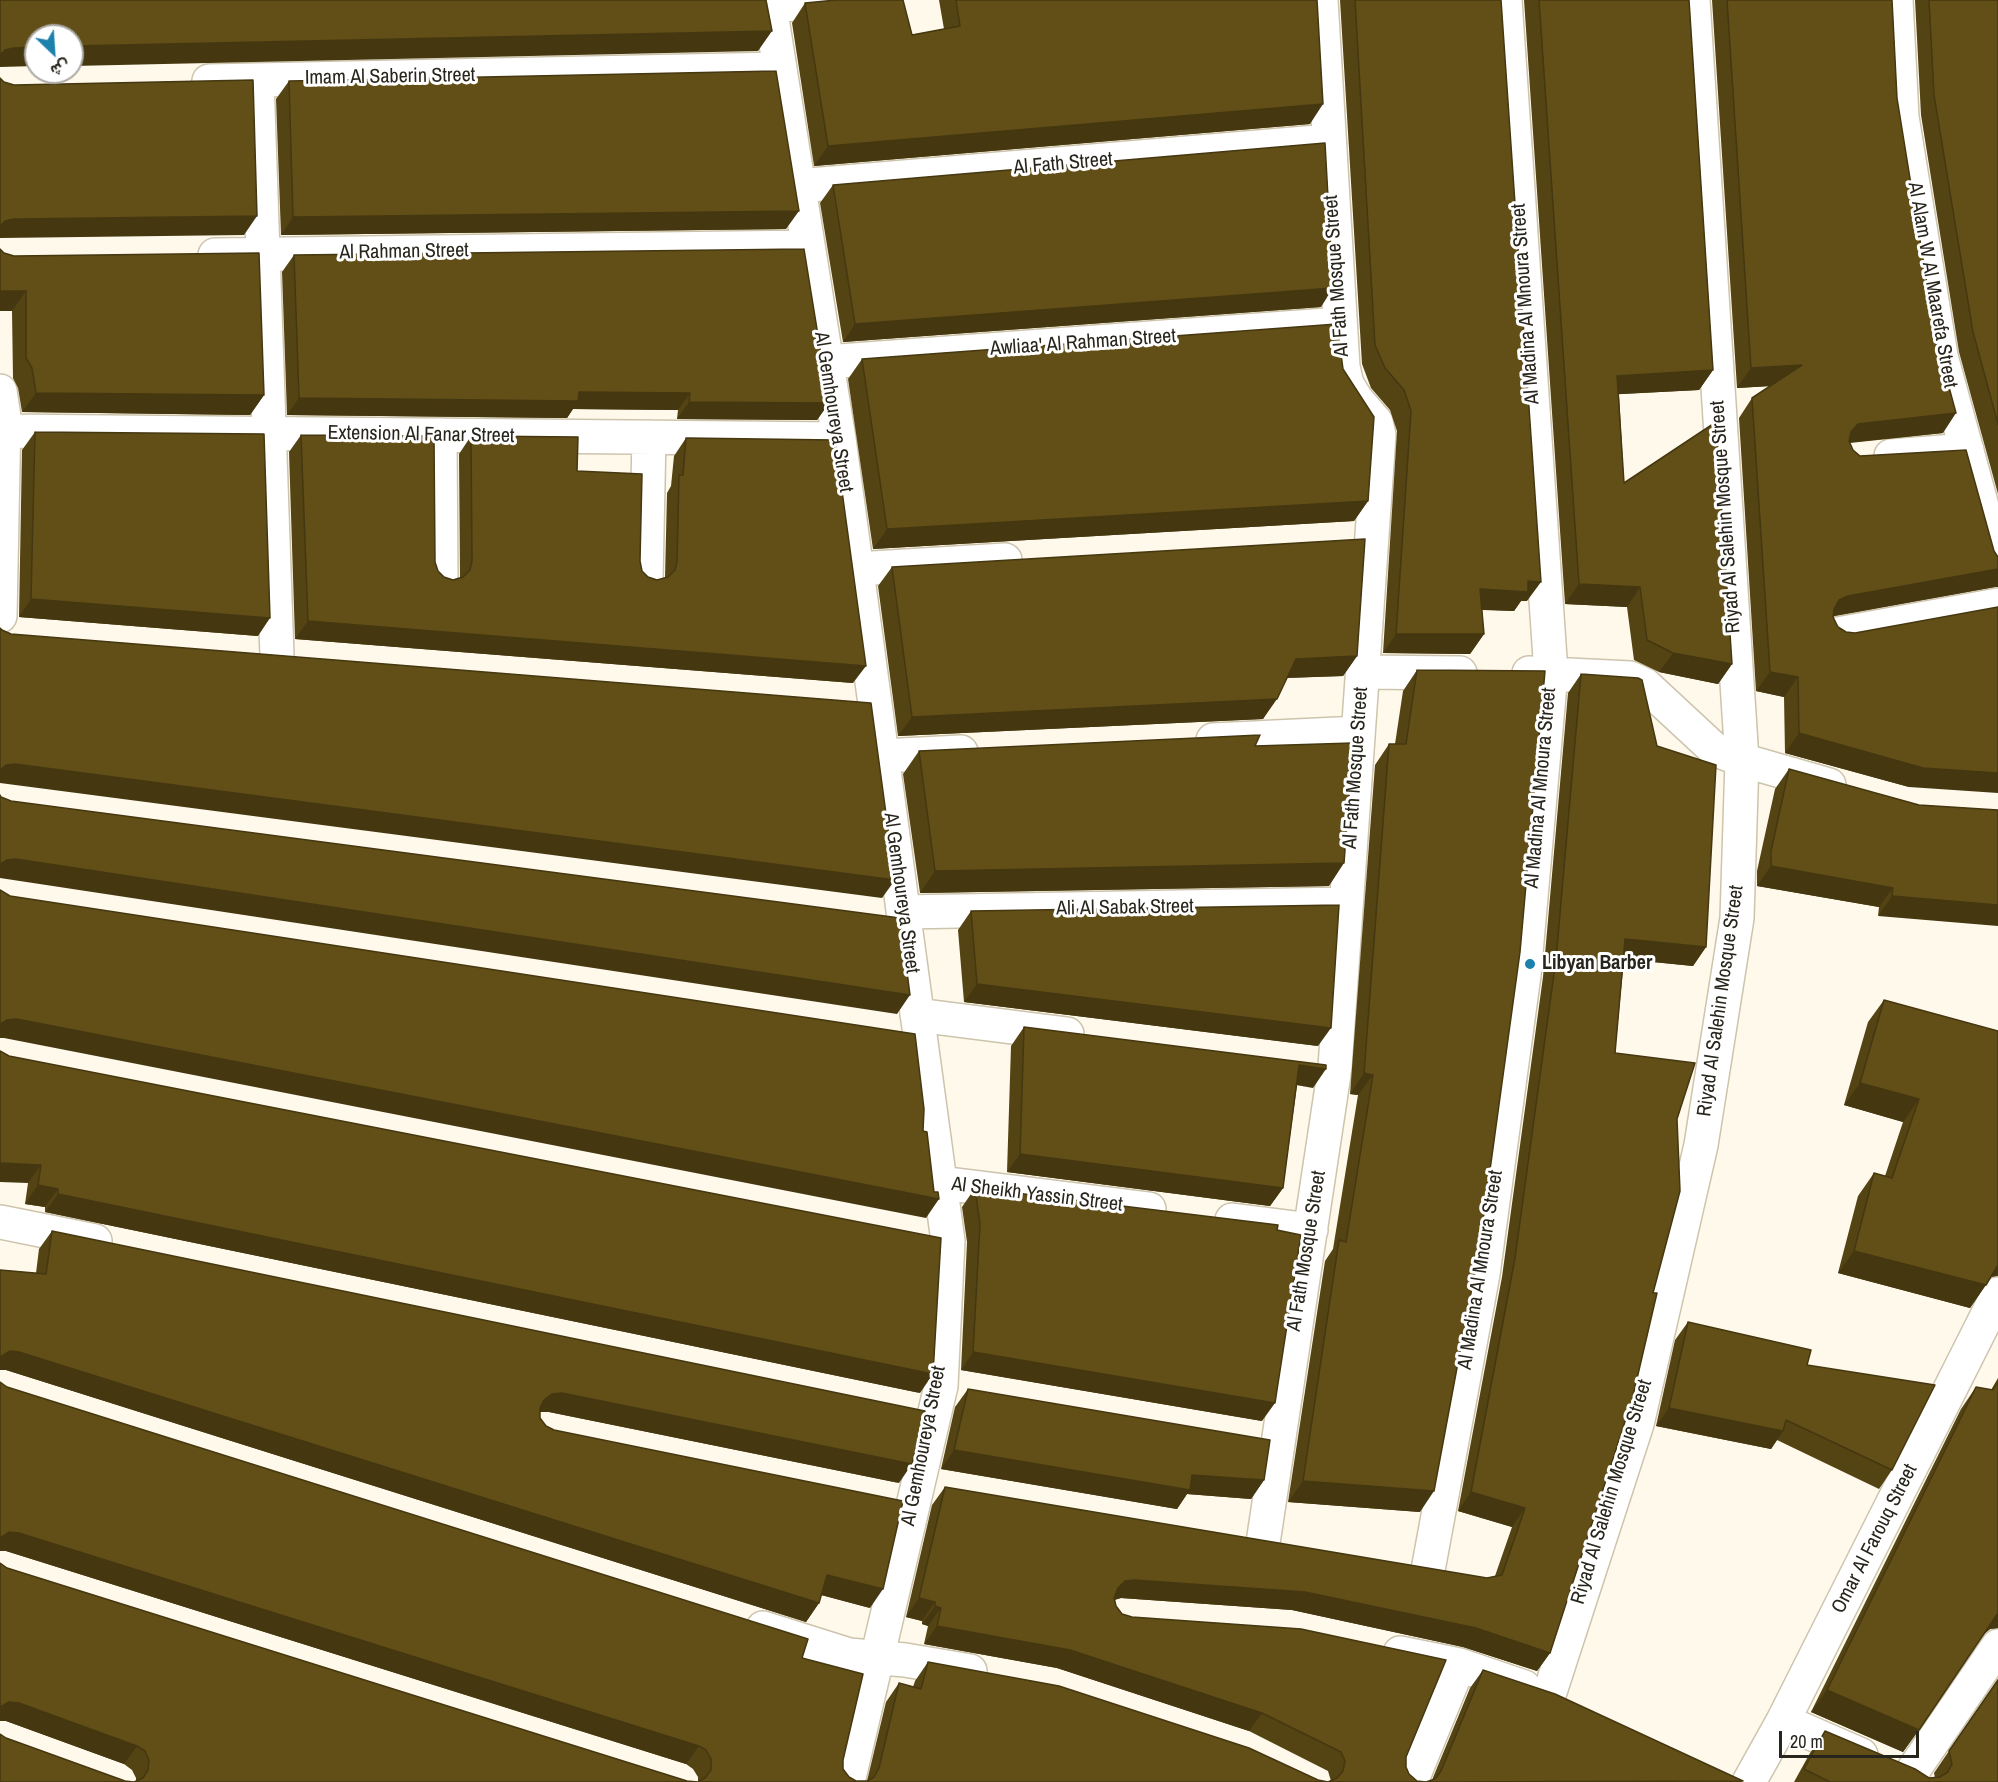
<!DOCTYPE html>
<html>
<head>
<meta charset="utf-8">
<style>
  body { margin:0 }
  #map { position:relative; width:1998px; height:1782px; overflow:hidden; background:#fff9eb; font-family:"Archivo Narrow",Vazirmatn,sans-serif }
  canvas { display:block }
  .north { position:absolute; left:24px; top:24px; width:60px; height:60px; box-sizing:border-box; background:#fff; border:2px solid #a9a8a4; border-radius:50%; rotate:155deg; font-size:16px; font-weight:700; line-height:24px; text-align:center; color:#28251c }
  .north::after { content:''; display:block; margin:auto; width:21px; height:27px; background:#1c82ac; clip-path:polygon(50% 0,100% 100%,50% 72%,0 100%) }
  .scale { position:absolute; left:1779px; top:1731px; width:140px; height:27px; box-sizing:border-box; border:3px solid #28251c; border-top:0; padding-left:8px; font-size:18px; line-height:21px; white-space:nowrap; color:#28251c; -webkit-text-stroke:4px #fff; paint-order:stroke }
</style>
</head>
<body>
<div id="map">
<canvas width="1998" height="1782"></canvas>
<div class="north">ش</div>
<div class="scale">20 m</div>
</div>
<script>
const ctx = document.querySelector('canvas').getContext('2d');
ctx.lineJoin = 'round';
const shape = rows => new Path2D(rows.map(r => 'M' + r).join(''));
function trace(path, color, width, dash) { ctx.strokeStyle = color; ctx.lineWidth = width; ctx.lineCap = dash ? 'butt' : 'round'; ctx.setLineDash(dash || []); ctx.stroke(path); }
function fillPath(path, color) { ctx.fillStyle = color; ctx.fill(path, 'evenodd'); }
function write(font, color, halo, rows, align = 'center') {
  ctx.font = font + ' "Archivo Narrow",sans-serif'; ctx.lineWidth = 6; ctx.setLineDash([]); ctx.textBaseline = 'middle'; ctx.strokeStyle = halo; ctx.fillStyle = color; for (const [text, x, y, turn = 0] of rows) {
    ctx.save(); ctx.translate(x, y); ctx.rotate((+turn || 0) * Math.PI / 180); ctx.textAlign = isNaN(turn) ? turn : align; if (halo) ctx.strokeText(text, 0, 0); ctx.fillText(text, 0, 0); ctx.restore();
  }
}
const street = shape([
  [769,0,839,439,948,1241,941,1386,848,1782],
  [1896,0,1902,117,1941,356,1998,565],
  [769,6,847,0],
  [257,80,277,656],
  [209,81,780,69],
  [798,186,1329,141],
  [215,255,808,247],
  [826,362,1340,324],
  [0,391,4,417,0,616],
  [4,431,839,439],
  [440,435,441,579],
  [1891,456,1967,450],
  [856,569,1005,560],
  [646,579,649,437],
  [1838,634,1998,605],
  [1363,672,1460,673],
  [1529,673,1630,678,1645,685,1714,749,1742,760,1829,785],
  [1213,740,1358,733],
  [882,756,961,752],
  [903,912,1346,904],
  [917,1015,1067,1034],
  [941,1183,1149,1209],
  [1232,1220,1311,1230],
  [0,1222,95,1241],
  [1263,1543,1335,1067,1379,435,1376,422,1356,399,1347,384,1343,367,1321,0],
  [1428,1570,1483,1274,1524,975,1551,673,1505,0],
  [763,1628,849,1655,905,1660,970,1671],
  [1400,1653,1459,1665,1524,1687],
  [1549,1695,1637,1424,1701,1145,1737,918,1742,760,1693,0],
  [1783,1721,1861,1755],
  [1910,1775,1998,1646],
  [1411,1782,1459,1665],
  [1749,1782,1783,1721,1998,1294]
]);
const wall = shape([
  [939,0,1317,0,1310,124,814,166,792,23,805,3,912,35,944,29],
  [1340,0,1501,0,1527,601,1521,601,1514,611,1482,610,1484,634,1470,654,1383,653,1397,431,1390,410,1371,388,1362,364],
  [1524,0,1689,0,1713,370,1699,390,1619,394,1624,483,1732,664,1718,684,1659,672,1634,660,1627,607,1565,604],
  [1712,0,1892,0,1897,98,1943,433,1850,443,1853,450,1860,456,1994,551,1998,557,1998,587,1995,587,1833,616,1909,787,1785,753,1784,697,1756,691,1739,418,1752,398,1771,386,1737,388],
  [1915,0,1998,0,1998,494,1959,352,1921,115],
  [289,81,786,229,281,235,276,99],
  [833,185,1321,307,843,342,820,203],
  [4,253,264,395,250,415,22,412,18,388,13,378,12,311],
  [294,255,829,403,817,420,677,419,678,410,573,409,567,418,287,415,282,272],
  [862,359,1343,369,1368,501,1354,521,873,549,848,379],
  [35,432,258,636,19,617,22,450],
  [301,435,435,562,438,571,444,577,453,580,460,578,459,454,471,436,577,471,640,561,642,571,648,577,657,580,665,578,667,493,671,486,674,456,686,438,853,683,295,639,289,452],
  [892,567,1357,656,1343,676,1287,678,1263,719,898,736,878,586],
  [1417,670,1420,1512,1288,1502,1325,1261,1333,1249,1358,1095,1350,1094,1375,765,1389,744,1395,744,1403,691],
  [1581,674,1657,746,1706,947,1693,966,1624,959,1615,1053,1677,1119,1550,1653,1537,1671,1463,1647,1292,1610,1121,1598,1115,1600,1116,1606,1122,1614,1406,1757,1406,1767,1409,1774,1417,1781,1331,1781,1328,1771,1249,1731,1057,1668,924,1644,928,1626,922,1624,922,1621,906,1617,932,1505,945,1487,1487,1578,1495,1576,1512,1527,1458,1511,1502,1277,1543,977,1568,693],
  [1255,746,1329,886,920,893,903,774,919,751],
  [1789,769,1919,805,1998,810,1878,916,1879,907,1757,886,1757,871,1775,789],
  [971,911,1318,1046,964,1002,958,930],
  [1884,1000,1998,1031,1998,1276,1991,1277,1970,1308,1838,1273,1858,1196,1874,1173,1885,1176,1903,1122,1844,1105,1868,1022],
  [1024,1027,1313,1088,1297,1085,1283,1188,1270,1206,1007,1172,1011,1046],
  [9,1056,920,1393,45,1212,45,1207,25,1204,28,1183],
  [975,1188,1262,1421,961,1370,967,1242,962,1207],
  [52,1231,899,1483,549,1412,540,1412,540,1418,546,1426,870,1608,821,1595,819,1603,806,1622,6,1370,0,1370,0,1270,36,1273,39,1249],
  [1688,1322,1892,1470,1879,1489,1777,1440,1771,1449,1656,1426,1675,1340],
  [1998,1378,1998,1628,1990,1629,1984,1634,1903,1752,1811,1712,1961,1409,1976,1387,1991,1390],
  [0,1382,7,1387,802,1658,843,1760,843,1769,849,1777,856,1781,867,1781,886,1702,899,1683,913,1687,915,1681,928,1662,1318,1780,1328,1782,0,1782,6,1738,125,1781,134,1782,136,1781,136,1778,132,1770,124,1764,6,1721,0,1721,0,1563,7,1568,687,1781,698,1782,698,1777,693,1769,686,1764,6,1551,0,1551],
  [968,1389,1264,1480,1251,1499,1187,1494,1177,1509,941,1469,955,1407],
  [1483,1670,1743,1782,1432,1780,1470,1688],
  [1998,1679,1998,1782,1794,1782,1810,1753,1825,1731,1929,1778,1935,1778,1934,1773]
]);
const shadedWall = shape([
  [772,31,758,51,72,66,72,46],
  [36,47,36,66,0,67,0,55,5,50,13,48],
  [1323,104,1310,124,814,166,828,146],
  [799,211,786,229,281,235,293,217],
  [257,216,244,235,0,238,0,226,5,221,14,219],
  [1333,288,1321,307,843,342,855,324],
  [0,291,26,291,12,311,0,311],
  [1802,365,1788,385,1737,388,1751,368],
  [1713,370,1699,390,1604,395,1617,376],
  [579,392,690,393,678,410,573,409,567,418,287,415,299,398],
  [36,393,264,395,250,415,22,412],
  [689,402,829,403,817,420,677,419],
  [1956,413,1943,433,1844,443,1851,432,1858,424],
  [1368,501,1354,521,873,549,887,529],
  [1998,569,1998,587,1995,587,1835,616,1825,620,1839,600,1848,596],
  [1528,581,1541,582,1527,601,1521,601,1514,611,1467,609,1480,589],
  [1579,584,1640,587,1627,607,1565,604],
  [31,599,270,618,258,636,19,617],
  [308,621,866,666,853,683,295,639],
  [1396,634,1484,634,1470,654,1383,653],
  [1673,653,1732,664,1718,684,1659,672],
  [1357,656,1343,676,1282,678,1296,659],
  [1770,672,1798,677,1784,697,1756,691],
  [1277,699,1263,719,898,736,912,717],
  [1799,733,1998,773,1998,793,1909,787,1785,753],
  [15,764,895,880,882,898,0,783,0,770,6,765],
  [16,859,910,995,897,1014,0,878,0,864,7,860],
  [1344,863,1329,886,920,893,935,871],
  [1771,866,1893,888,1879,907,1757,886],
  [1892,896,1998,905,1998,926,1878,916],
  [1625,939,1706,947,1693,966,1612,958],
  [977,984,1331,1028,1318,1046,964,1002],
  [17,1019,939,1199,926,1218,4,1038,0,1038,0,1024,7,1020],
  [1299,1065,1326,1069,1313,1088,1286,1083],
  [1364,1073,1373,1075,1358,1095,1350,1094],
  [1860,1083,1919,1099,1903,1122,1844,1105],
  [1020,1154,1283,1188,1270,1206,1007,1172],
  [0,1163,41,1165,28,1183,0,1182],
  [38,1185,58,1189,45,1207,25,1204],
  [58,1194,933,1374,920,1393,45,1212],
  [1854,1251,1986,1285,1970,1308,1838,1273],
  [1998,1264,1998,1275,1988,1278],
  [10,1351,19,1352,819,1603,806,1622,6,1370,0,1370,0,1356],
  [973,1352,1275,1403,1262,1421,961,1370],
  [562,1393,912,1464,899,1483,549,1412,539,1412,531,1418,544,1400,552,1394],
  [1669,1408,1783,1431,1771,1449,1656,1426],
  [954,1450,1192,1475,1264,1480,1251,1499,1187,1494,1177,1509,941,1469],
  [1303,1481,1434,1491,1420,1512,1288,1502],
  [1471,1492,1525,1508,1512,1527,1458,1511],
  [9,1532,19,1533,699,1746,686,1764,6,1551,0,1551,0,1537],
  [827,1575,883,1589,870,1608,814,1593],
  [1134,1580,1305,1592,1476,1628,1550,1653,1537,1671,1463,1647,1292,1610,1121,1598,1112,1600,1118,1588,1125,1581],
  [919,1598,935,1602,922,1621,906,1617],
  [935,1606,941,1608,928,1626,922,1624],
  [1998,1613,1998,1628,1990,1629,1983,1635],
  [937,1626,1070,1650,1262,1713,1249,1731,1057,1668,924,1644],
  [1827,1690,1919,1730,1903,1752,1811,1712],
  [9,1702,19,1703,137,1746,124,1764,6,1721,0,1721,0,1707]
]);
const building = shape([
  [0,0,766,0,772,31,72,46,72,36,36,36,36,47,13,48,5,50,0,55,0,0],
  [836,0,903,0,912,35,960,26,956,0,1317,0,1323,104,828,146,805,3,836,0],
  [1355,0,1501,0,1541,582,1528,581,1528,592,1480,589,1484,634,1396,634,1411,411,1404,390,1385,368,1375,345,1355,0],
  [1539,0,1689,0,1713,370,1617,376,1624,483,1716,422,1732,664,1673,653,1647,640,1640,587,1579,584,1539,0],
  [1727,0,1892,0,1897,98,1936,339,1956,413,1858,424,1851,432,1849,441,1853,450,1860,456,1966,450,1994,551,1998,557,1998,569,1848,596,1839,600,1834,609,1833,617,1838,627,1846,632,1855,633,1998,607,1998,773,1923,768,1799,733,1798,677,1770,672,1752,398,1802,365,1751,368,1727,0],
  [1929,0,1998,0,1998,424,1973,332,1934,95,1929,0],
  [776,71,799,211,293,217,289,81,776,71],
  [0,78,4,82,14,85,253,80,257,216,14,219,5,221,0,226,0,78],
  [1325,143,1333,288,855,324,833,185,1325,143],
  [0,249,4,253,14,256,259,253,264,395,36,393,32,368,26,358,26,291,0,291,0,249],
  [804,249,829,403,689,402,690,393,579,392,578,401,299,398,294,255,804,249],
  [1337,324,1343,369,1374,417,1368,501,887,529,862,359,1337,324],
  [35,432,264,434,270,618,31,599,35,432],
  [301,435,434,436,435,562,438,571,444,577,453,580,463,577,470,570,472,561,471,436,578,437,577,471,642,474,640,561,642,571,648,577,657,580,668,577,675,570,677,562,679,475,683,475,686,438,835,440,866,666,308,621,301,435],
  [1365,539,1357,656,1296,659,1277,699,912,717,892,567,1365,539],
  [0,628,2,630,11,634,871,703,895,880,15,764,6,765,0,770,0,628],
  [1417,670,1545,671,1520,952,1479,1250,1434,1491,1303,1481,1339,1240,1346,1242,1373,1075,1364,1073,1389,744,1406,744,1417,670],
  [1581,674,1638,678,1642,680,1657,746,1716,765,1706,947,1625,939,1615,1053,1695,1063,1677,1119,1680,1191,1653,1293,1657,1293,1632,1400,1550,1653,1476,1628,1305,1592,1134,1580,1125,1581,1118,1588,1114,1598,1116,1606,1122,1614,1132,1617,1301,1629,1446,1660,1406,1757,1406,1767,1409,1774,1417,1781,1426,1782,1328,1782,1337,1778,1343,1771,1345,1761,1341,1752,1262,1713,1070,1650,937,1626,941,1608,935,1606,935,1602,919,1598,945,1487,1487,1578,1502,1575,1525,1508,1471,1492,1515,1258,1556,959,1581,674],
  [1260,735,1255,746,1353,743,1344,863,935,871,919,751,1260,735],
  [1789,769,1919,805,1998,810,1998,905,1892,896,1893,888,1771,866,1771,851,1789,769],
  [0,795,1,797,11,801,900,918,910,995,16,859,7,860,0,864,0,795],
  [0,890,10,896,915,1034,924,1109,923,1131,927,1132,934,1192,938,1192,939,1199,17,1019,7,1020,0,1024,0,890],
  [1339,905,1331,1028,977,984,971,911,1339,905],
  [1884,1000,1998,1031,1998,1265,1986,1285,1854,1251,1874,1173,1892,1178,1919,1099,1860,1083,1884,1000],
  [1024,1027,1326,1065,1326,1069,1299,1065,1283,1188,1020,1154,1024,1027],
  [0,1051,9,1056,941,1238,933,1374,58,1194,58,1189,38,1185,41,1165,0,1163,0,1051],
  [975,1188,1278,1225,1277,1230,1301,1235,1275,1403,973,1352,980,1224,975,1188],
  [52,1231,925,1411,912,1464,562,1393,552,1394,544,1400,540,1408,540,1418,546,1426,554,1430,903,1501,883,1589,827,1575,819,1603,19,1352,10,1351,0,1357,0,1270,46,1274,52,1231],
  [1688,1322,1811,1350,1807,1365,1935,1385,1892,1470,1786,1420,1783,1431,1669,1408,1688,1322],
  [1998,1381,1998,1613,1919,1730,1827,1690,1976,1387,1993,1390,1998,1381],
  [0,1382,7,1387,808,1639,802,1658,863,1674,843,1760,843,1769,849,1777,856,1781,867,1781,874,1777,879,1768,899,1683,921,1689,928,1662,1059,1686,1249,1748,1318,1780,1328,1782,0,1782,0,1734,6,1738,125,1781,134,1782,143,1778,148,1770,149,1760,145,1751,137,1746,19,1703,9,1702,0,1707,0,1563,7,1568,687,1781,698,1782,705,1778,711,1770,711,1759,706,1750,699,1746,19,1533,9,1532,0,1538,0,1382],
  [968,1389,1270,1440,1264,1480,1192,1475,1190,1490,954,1450,968,1389],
  [1483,1670,1555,1694,1743,1781,1426,1782,1435,1779,1441,1771,1483,1670],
  [1998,1680,1998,1782,1830,1782,1804,1769,1825,1731,1915,1769,1929,1778,1940,1777,1948,1772,1952,1764,1949,1751,1998,1680]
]);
const markers = [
  [1530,964,6,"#1c82ac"]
];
const streetNames = [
  ["Imam Al Saberin Street",390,77,-1],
  ["Al Fath Street",1063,164,-5],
  ["Al Rahman Street",404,252,-1],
  ["Al Fath Mosque Street",1337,276,-94],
  ["Al Alam W Al Maarefa Street",1932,285,80],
  ["Al Madina Al Mnoura Street",1526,304,-94],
  ["Awliaa' Al Rahman Street",1083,343,-4],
  ["Al Gemhoureya Street",833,412,81],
  ["Extension Al Fanar Street",421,435,1],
  ["Riyad Al Salehin Mosque Street",1726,517,-94],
  ["Al Fath Mosque Street",1356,768,-86],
  ["Al Madina Al Mnoura Street",1541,788,-85],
  ["Al Gemhoureya Street",901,893,82],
  ["Ali Al Sabak Street",1125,908,-1],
  ["Riyad Al Salehin Mosque Street",1721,1001,-82],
  ["Al Sheikh Yassin Street",1037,1195,7],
  ["Al Fath Mosque Street",1307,1251,-81],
  ["Al Madina Al Mnoura Street",1481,1270,-81],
  ["Al Gemhoureya Street",924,1446,-79],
  ["Riyad Al Salehin Mosque Street",1612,1492,-73],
  ["Omar Al Farouq Street",1875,1539,-63]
];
const poiNames = [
  ["Libyan Barber",1542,964]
];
trace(street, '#cdc4ad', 36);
trace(street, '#fff', 33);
fillPath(wall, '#544414');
fillPath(shadedWall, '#453710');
fillPath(building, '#624f17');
trace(building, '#453710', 1.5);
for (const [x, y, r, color] of markers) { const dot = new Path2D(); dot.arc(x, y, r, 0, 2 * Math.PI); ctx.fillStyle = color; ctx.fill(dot); trace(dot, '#fff', 2); }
write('20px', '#28251c', '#fff', streetNames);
write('bold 20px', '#28251c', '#fff', poiNames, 'left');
</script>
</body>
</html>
